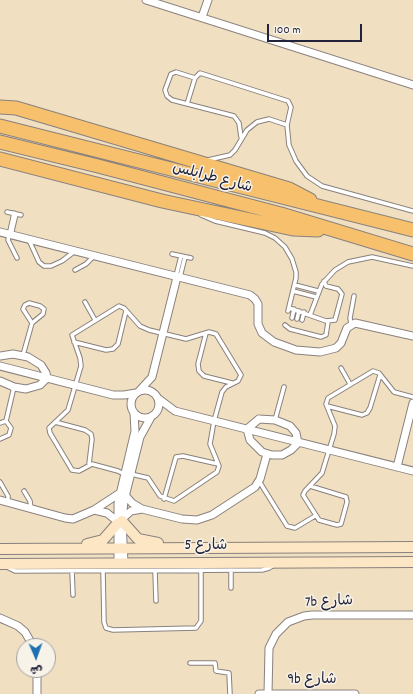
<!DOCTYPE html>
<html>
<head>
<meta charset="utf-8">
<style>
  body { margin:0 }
  #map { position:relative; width:413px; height:694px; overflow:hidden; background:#f0e0c1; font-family:Dekko,"Playpen Sans Arabic",sans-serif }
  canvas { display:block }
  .north { position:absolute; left:16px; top:638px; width:40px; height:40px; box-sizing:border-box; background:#f7f3e8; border:1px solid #a29fa3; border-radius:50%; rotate:178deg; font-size:11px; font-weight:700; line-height:16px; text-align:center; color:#22223b }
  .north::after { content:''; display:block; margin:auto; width:14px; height:18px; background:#1f6fb2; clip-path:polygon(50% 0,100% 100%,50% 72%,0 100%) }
  .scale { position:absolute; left:267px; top:24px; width:95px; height:18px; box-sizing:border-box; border:2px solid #22223b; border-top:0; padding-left:5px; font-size:12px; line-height:14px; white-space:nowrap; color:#22223b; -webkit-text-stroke:3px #f7f3e8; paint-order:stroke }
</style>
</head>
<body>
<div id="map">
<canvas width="413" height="694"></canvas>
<div class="north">ش</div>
<div class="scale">100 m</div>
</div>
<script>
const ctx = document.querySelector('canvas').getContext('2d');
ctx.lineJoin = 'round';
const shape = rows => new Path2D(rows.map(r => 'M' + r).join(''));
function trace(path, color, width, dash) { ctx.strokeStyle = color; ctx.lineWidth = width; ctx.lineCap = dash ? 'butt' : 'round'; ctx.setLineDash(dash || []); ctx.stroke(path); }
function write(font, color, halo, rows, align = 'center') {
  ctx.font = font + ' Dekko,"Playpen Sans Arabic",sans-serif'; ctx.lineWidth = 3; ctx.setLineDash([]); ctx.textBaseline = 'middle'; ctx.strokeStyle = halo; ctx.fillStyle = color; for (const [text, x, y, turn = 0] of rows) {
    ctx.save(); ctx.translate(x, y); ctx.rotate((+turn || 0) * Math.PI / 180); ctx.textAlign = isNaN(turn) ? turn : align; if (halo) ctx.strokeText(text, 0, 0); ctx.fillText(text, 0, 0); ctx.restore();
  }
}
const lane = shape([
  [195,78,176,72,171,74,165,90,167,96,172,100,234,116,239,123,241,137],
  [187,104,195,78,200,73,288,101,291,107,287,125,289,145,296,161,307,176,322,186,413,211],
  [208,160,230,155,235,150,247,130,257,122,269,119,287,125],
  [7,212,21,215],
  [14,213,8,240,17,258],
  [201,215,215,221,265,233,275,238,285,247,292,259,296,272,296,278,288,311],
  [11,235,16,214],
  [29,240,39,262,44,266,51,266,62,261,75,251],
  [172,254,191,258],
  [75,270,86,264,94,256],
  [176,276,181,256],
  [180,277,185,257],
  [295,285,318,291],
  [293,291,316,297],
  [85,302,95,320],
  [29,303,40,306,44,309,43,314,32,323,23,309,25,305,29,303],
  [289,308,326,321,335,320,342,294,338,289,326,286,324,281],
  [310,315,322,284,335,270,348,262,372,257,413,266],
  [292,318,294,309],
  [297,319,299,311],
  [302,320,304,312],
  [351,324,350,318,354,296],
  [285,325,290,329,321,337,326,335,328,322],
  [206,333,198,364,199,371,204,376,232,383],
  [74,342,106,350,113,349,118,344,126,311],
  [23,355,32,323],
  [341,368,350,384],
  [327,406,362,415,367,413,370,408,380,375],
  [275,420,284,387],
  [6,421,14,387],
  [55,422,85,430,91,434,92,439,89,464],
  [0,423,6,421,11,428,9,435,0,439],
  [124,474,118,471,92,464,79,471,72,470,50,433,49,428,68,410,81,366,80,358,72,335,119,306,124,308,140,326,149,330,186,339,209,332,216,334,241,375,238,381,226,387,222,392,214,421,210,444,219,466,217,472,174,501,160,496,148,478,131,474],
  [259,481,287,526,295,528,315,516],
  [0,482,8,496,8,502],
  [310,486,346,497,347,502,341,524,337,525,319,520,303,495,305,491,322,473,334,434,335,426,326,404,328,398,373,371,379,373,394,392,413,397],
  [24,491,30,501,31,509],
  [164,499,176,457,183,456,218,464],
  [7,567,15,571,262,570,269,568,274,565],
  [72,571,73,595],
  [103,571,104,622,106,628,113,630,196,628,201,621,201,570],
  [155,571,156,601],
  [231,588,231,570],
  [190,663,215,663,216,671,229,673,230,694]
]);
const street = shape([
  [146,0,413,85],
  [202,17,208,0],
  [0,232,250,295,255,299,258,304,258,324,262,333,274,342,296,350,320,352,336,348,341,343,347,328,355,323,413,336],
  [0,356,13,354,28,357,41,365,46,373,47,378,40,385,26,389,14,387,0,381],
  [0,366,113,395,124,395,136,393],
  '131 404a14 14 0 1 1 28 0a14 14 0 1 1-28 0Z',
  [140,390,152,377,177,277],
  [159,399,175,411,413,471],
  [259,419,275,420,290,426,296,433,298,443,291,450,282,455,272,455,262,452,250,440,247,429,259,419],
  [397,467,413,403],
  [0,500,65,518,73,519,94,510,120,493,125,495,132,503,142,509,182,519,197,520,212,515,255,487,260,479,267,454],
  [94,510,107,513,117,521],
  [122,519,131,511,142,509],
  [118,563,118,503,135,431,134,413],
  [124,563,122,521,124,501,140,437,151,417],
  [0,618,18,626,25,632,33,646],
  [37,670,37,694],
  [259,694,355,694],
  [268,694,269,648,276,634,288,622,304,616,312,615,413,615]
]);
const secondary = shape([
  [122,521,138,539,158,543],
  [87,544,103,540,117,524],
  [0,549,413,547],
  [0,564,413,562]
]);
const highway = shape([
  [0,107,16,108,289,189,310,200],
  [0,126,413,230],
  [0,142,98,166,281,214,413,254],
  [0,159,162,201,293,229,318,230]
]);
const streetNames = [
  ["شارع طرابلس",212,179,15],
  ["شارع 5",206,547],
  ["7b شارع",329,603,-2],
  ["9b شارع",312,681]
];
trace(lane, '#89817e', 5.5);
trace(street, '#89817e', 9);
trace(secondary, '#89817e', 12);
trace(highway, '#89817e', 15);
trace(lane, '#fff', 3.5);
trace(street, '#fff', 7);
trace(secondary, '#fce6c4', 10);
trace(highway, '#f7c06c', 13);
write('15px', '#22223b', '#f7f3e8', streetNames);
</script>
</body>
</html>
